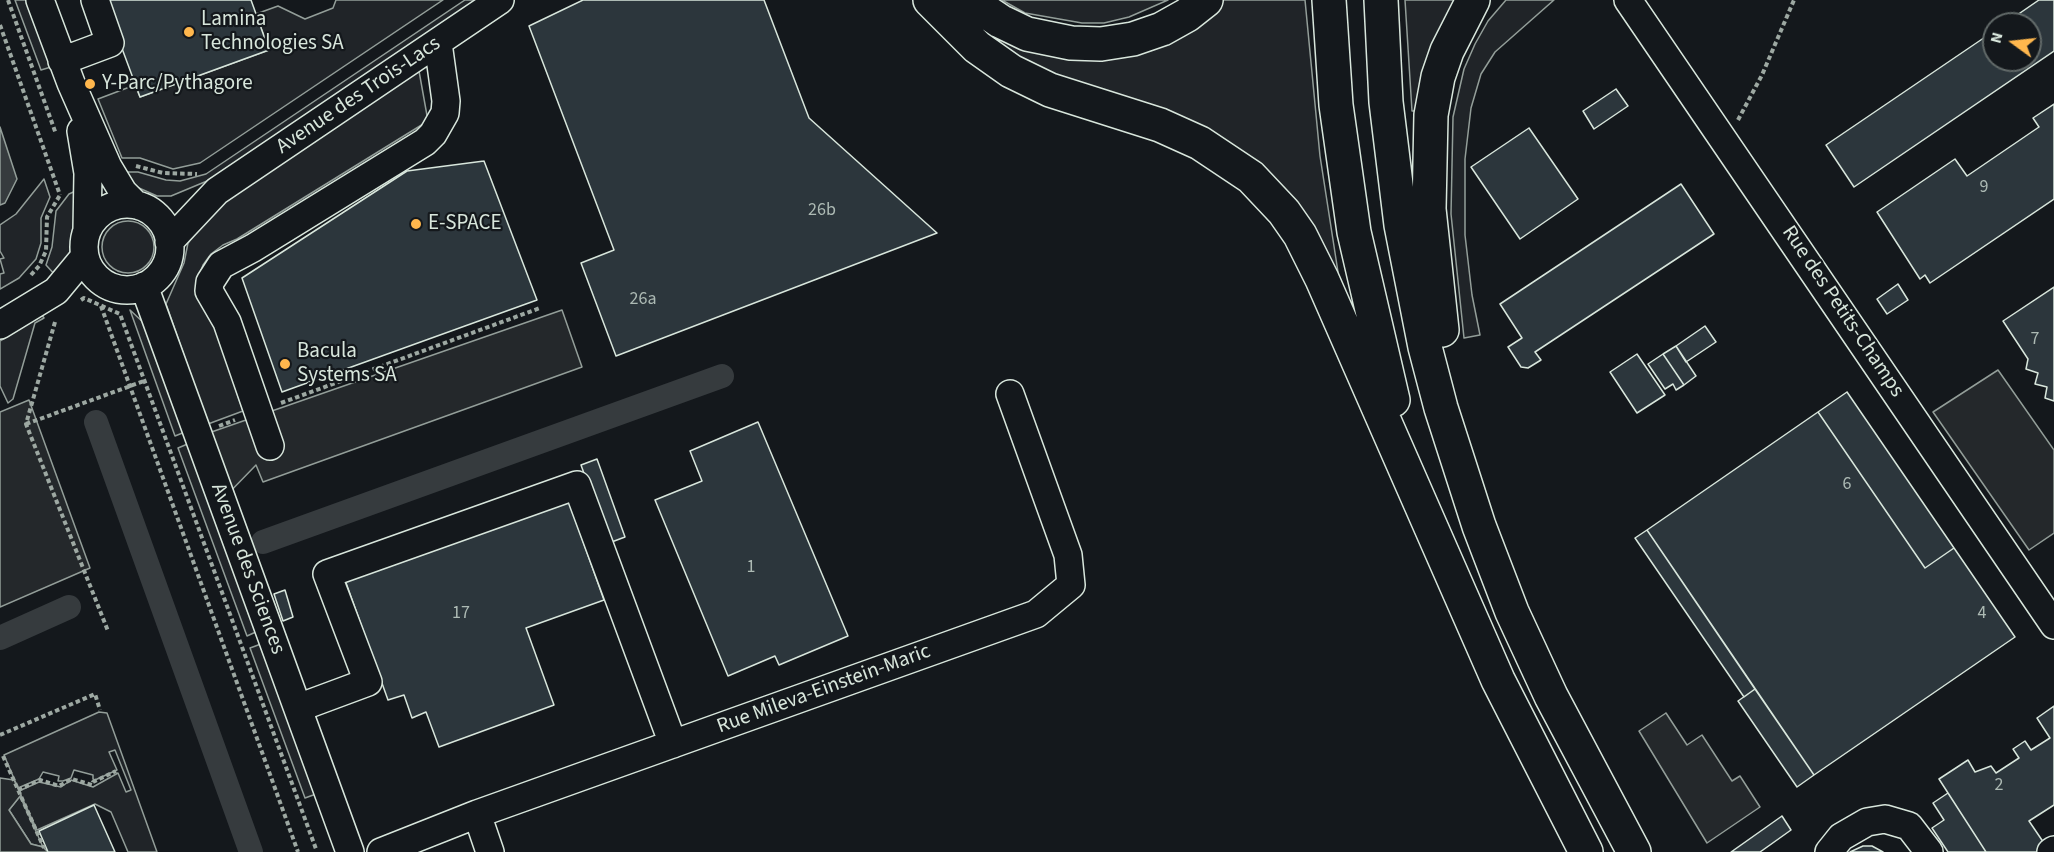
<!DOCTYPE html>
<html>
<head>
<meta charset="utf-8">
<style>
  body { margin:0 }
  #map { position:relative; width:2054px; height:852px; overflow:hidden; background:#14181c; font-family:"Source Sans 3",sans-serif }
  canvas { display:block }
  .north { position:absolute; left:1982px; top:12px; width:60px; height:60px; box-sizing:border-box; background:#14181c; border:2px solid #626a69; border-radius:50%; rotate:285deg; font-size:16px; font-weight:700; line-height:24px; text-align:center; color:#d8e6dc }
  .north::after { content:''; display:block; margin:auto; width:21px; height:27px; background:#ffb74d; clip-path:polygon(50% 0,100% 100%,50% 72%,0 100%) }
</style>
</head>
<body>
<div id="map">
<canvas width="2054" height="852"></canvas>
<div class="north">N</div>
</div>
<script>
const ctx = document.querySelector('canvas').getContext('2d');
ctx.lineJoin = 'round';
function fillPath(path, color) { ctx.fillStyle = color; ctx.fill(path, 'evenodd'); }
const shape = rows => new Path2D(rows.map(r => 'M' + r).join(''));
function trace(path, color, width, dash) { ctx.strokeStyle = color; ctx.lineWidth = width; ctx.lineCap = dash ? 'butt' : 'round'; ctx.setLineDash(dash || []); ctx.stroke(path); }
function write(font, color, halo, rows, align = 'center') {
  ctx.font = font + ' "Source Sans 3",sans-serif'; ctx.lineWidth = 4.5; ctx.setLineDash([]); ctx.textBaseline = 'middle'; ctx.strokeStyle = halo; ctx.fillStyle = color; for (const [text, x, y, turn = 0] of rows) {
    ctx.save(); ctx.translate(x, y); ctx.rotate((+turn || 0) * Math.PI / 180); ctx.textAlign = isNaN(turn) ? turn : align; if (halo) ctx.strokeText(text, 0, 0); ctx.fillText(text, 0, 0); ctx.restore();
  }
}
const green = shape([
  [15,0,27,0,51,67,41,70,15,0],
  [336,0,443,0,200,163,173,169,140,158,122,158,98,99,135,85,140,97,269,50,256,14,278,6,305,19,333,8,336,0],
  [465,0,476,0,207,181,171,196,157,196,130,184,127,172,138,172,166,180,180,181,206,174,465,0],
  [954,0,1046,50,1222,0,1305,0,1320,156,1338,272,1331,274,1292,208,1013,63,954,0],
  [1002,0,1168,0,1129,17,1104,23,1082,23,1025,13,1002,0],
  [1405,0,1459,0,1421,111,1412,111,1405,0],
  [1506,0,1554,0,1495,52,1481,74,1471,108,1465,159,1465,235,1472,295,1480,335,1464,338,1451,214,1453,117,1464,69,1475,44,1488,21,1506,0],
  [419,71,428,121,237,239,223,245,211,254,203,265,199,276,243,411,208,424,166,304,184,263,188,243,207,217,230,198,419,71],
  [44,179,50,197,41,218,41,243,36,259,19,278,0,289,0,274,4,273,0,259,4,258,0,251,0,225,16,214,44,179],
  [82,188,69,256,56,276,46,265,52,247,56,211,69,194,82,188],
  '102 247a26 26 0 1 1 52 0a26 26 0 1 1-52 0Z',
  [130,310,145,324,185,432,175,436,130,310],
  [42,315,44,318,35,323,13,399,8,403,0,386,0,341,42,315],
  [190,443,258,631,247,636,178,448,190,443],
  [261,644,316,794,305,798,250,648,261,644],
  [99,712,107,713,157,852,128,852,111,812,95,804,37,830,19,791,39,782,61,787,71,780,93,787,118,773,126,792,131,790,115,750,109,752,117,770,95,780,93,779,93,775,74,770,71,778,63,781,58,781,59,776,43,772,39,779,18,788,4,755,99,712],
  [20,796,43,847,31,844,9,810,20,796]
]);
const parking = shape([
  [562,310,582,367,263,482,256,465,222,500,200,436,562,310],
  [1998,370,2054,450,2054,533,2029,550,1933,412,1998,370],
  [29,400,90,568,0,607,0,412,29,400],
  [1666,713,1687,745,1702,735,1732,781,1740,776,1760,807,1707,843,1639,731,1666,713],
  [0,778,14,780,21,795,9,810,31,844,43,847,48,852,0,852,0,778]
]);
const water = shape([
  [0,127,17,179,5,203,0,205,0,127]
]);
const canal = shape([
  [96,422,251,852],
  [263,542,722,376],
  [0,638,69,607]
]);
const building = shape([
  [104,0,251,0,269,50,140,97,104,0],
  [583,0,764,0,809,118,937,233,616,356,581,263,614,250,529,26,583,0],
  [2039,0,2054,0,2054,51,1854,187,1826,145,1994,31,1994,60,2030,60,2030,24,2004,24,2039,0],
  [1616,89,1628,106,1594,129,1583,111,1616,89],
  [2054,104,2054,199,1930,283,1925,275,1920,279,1877,212,1955,159,1967,176,2039,127,2033,118,2054,104],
  [1529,128,1578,199,1520,239,1471,167,1529,128],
  [484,161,537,300,282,392,242,278,407,171,484,161],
  [1681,184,1714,234,1535,352,1541,360,1528,368,1521,367,1508,347,1522,338,1500,304,1681,184],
  [1898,284,1908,300,1887,314,1877,299,1898,284],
  [2054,287,2054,401,2045,398,2047,387,2035,384,2038,373,2026,369,2028,359,2003,321,2054,287],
  [1705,326,1716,342,1686,362,1676,346,1705,326],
  [1676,346,1696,376,1684,385,1663,354,1676,346],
  [1637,354,1665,395,1637,413,1610,372,1637,354],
  [1663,354,1684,385,1676,390,1673,384,1665,389,1648,364,1663,354],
  [1847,392,1954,548,1925,568,1818,412,1847,392],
  [1818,412,1925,568,1954,548,2015,637,1814,775,1647,530,1818,412],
  [758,422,848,636,779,665,775,656,728,676,655,500,702,481,690,451,758,422],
  [597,459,625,537,609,543,581,465,597,459],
  [568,499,604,600,526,628,554,705,439,747,426,712,412,718,404,695,388,700,345,580,568,499],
  [1647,530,1755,689,1744,697,1635,538,1647,530],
  [285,590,293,617,283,621,274,594,285,590],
  [1755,689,1814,775,1797,787,1738,701,1755,689],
  [2054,706,2054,805,2029,821,2048,849,2042,852,1986,852,1939,779,1968,760,1975,772,1991,766,1996,773,2019,758,2013,749,2025,741,2031,750,2050,738,2037,718,2054,706],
  [1948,793,1986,852,1948,852,1932,828,1944,820,1933,803,1948,793],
  [94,805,115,852,48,852,39,831,94,805],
  [1782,816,1791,830,1760,852,1731,852,1782,816],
  [1863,846,1872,846,1883,852,1850,852,1863,846]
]);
const path = shape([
  [8,0,56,134],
  [0,25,60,195],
  [1738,120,1762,75,1794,0],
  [136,166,163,173,197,174],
  [31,275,39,266,46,251,47,217,60,195],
  [81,300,84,298,120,314,316,849],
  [101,306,298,852],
  [55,322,26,424,108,631],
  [281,403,540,308],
  [26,424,144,381],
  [219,426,235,420],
  [0,735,95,694,100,710],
  [3,756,44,848],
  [18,790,40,780,59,786,72,779,92,785,93,782,116,771]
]);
const minor = shape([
  [40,0,71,83,108,167,123,192,136,205],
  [1628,0,2054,625],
  [62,61,110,43,95,0],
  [81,131,88,173,87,230],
  '84 247a43 43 0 1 1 86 0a43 43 0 1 1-86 0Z',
  [169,242,217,191,500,0],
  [144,286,350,852],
  [0,325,56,291,85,256],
  [270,446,227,322,209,291,210,282,221,265,253,248,425,142,433,134,445,113,446,101,438,43],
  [298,708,368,682,327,574,577,485,673,744],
  [477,814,490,852],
  [381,852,477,814,1036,614,1071,585,1068,555,1010,394],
  [1829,852,1841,837,1867,822,1885,819,1909,826,1929,852],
  [2051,852,2054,850]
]);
const highway = shape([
  [930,0,977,47,1011,71,1050,90,1160,125,1200,143,1251,177,1284,212,1300,235,1322,279,1498,680,1586,852],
  [969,0,1000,21,1027,34,1071,43,1101,44,1133,39,1162,29,1187,15,1206,0],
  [1329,0,1336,105,1354,232,1393,400],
  [1381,0,1386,102,1401,225,1425,347,1441,408,1479,526,1512,612,1551,696,1634,852],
  [1442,330,1429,209,1431,115,1438,77,1447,51,1473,0]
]);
const markers = [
  [189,32,6,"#ffb74d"],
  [90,84,6,"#ffb74d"],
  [416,224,6,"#ffb74d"],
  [285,364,6,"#ffb74d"]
];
const numberNames = [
  ["9",1984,188],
  ["26b",822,211],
  ["26a",643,300],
  ["7",2035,340],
  ["6",1847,485],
  ["1",751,568],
  ["17",461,614],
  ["4",1982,614],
  ["2",1999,786]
];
const poiNames = [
  ["Lamina",201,20],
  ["Technologies SA",201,44],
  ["Y-Parc/Pythagore",102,84],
  ["E-SPACE",428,224],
  ["Bacula",297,352],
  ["Systems SA",297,376]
];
const streetNames = [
  ["Avenue des Trois-Lacs",359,96,-34],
  ["Rue des Petits-Champs",1842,312,56],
  ["Avenue des Sciences",247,569,70],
  ["Rue Mileva-Einstein-Maric",824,690,-20]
];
fillPath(green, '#202428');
trace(green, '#939e99', 1.5);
fillPath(parking, '#24282b');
trace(parking, '#939e99', 1.5);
fillPath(water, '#363b3e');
trace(water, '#939e99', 1.5);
trace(canal, '#363b3e', 24);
fillPath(building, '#2c363c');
trace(building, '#d8e6dc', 1.5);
trace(minor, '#d8e6dc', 30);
trace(highway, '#d8e6dc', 36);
trace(path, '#9da8a2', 4, [4.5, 3]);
trace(minor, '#14181c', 27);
trace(highway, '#14181c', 33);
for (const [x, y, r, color] of markers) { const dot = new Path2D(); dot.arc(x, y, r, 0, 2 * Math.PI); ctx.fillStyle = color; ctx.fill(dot); trace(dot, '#14181c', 2); }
write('18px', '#adbab4', null, numberNames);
write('21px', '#d8e6dc', '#14181c', poiNames, 'left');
write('21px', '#d8e6dc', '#14181c', streetNames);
</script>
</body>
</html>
